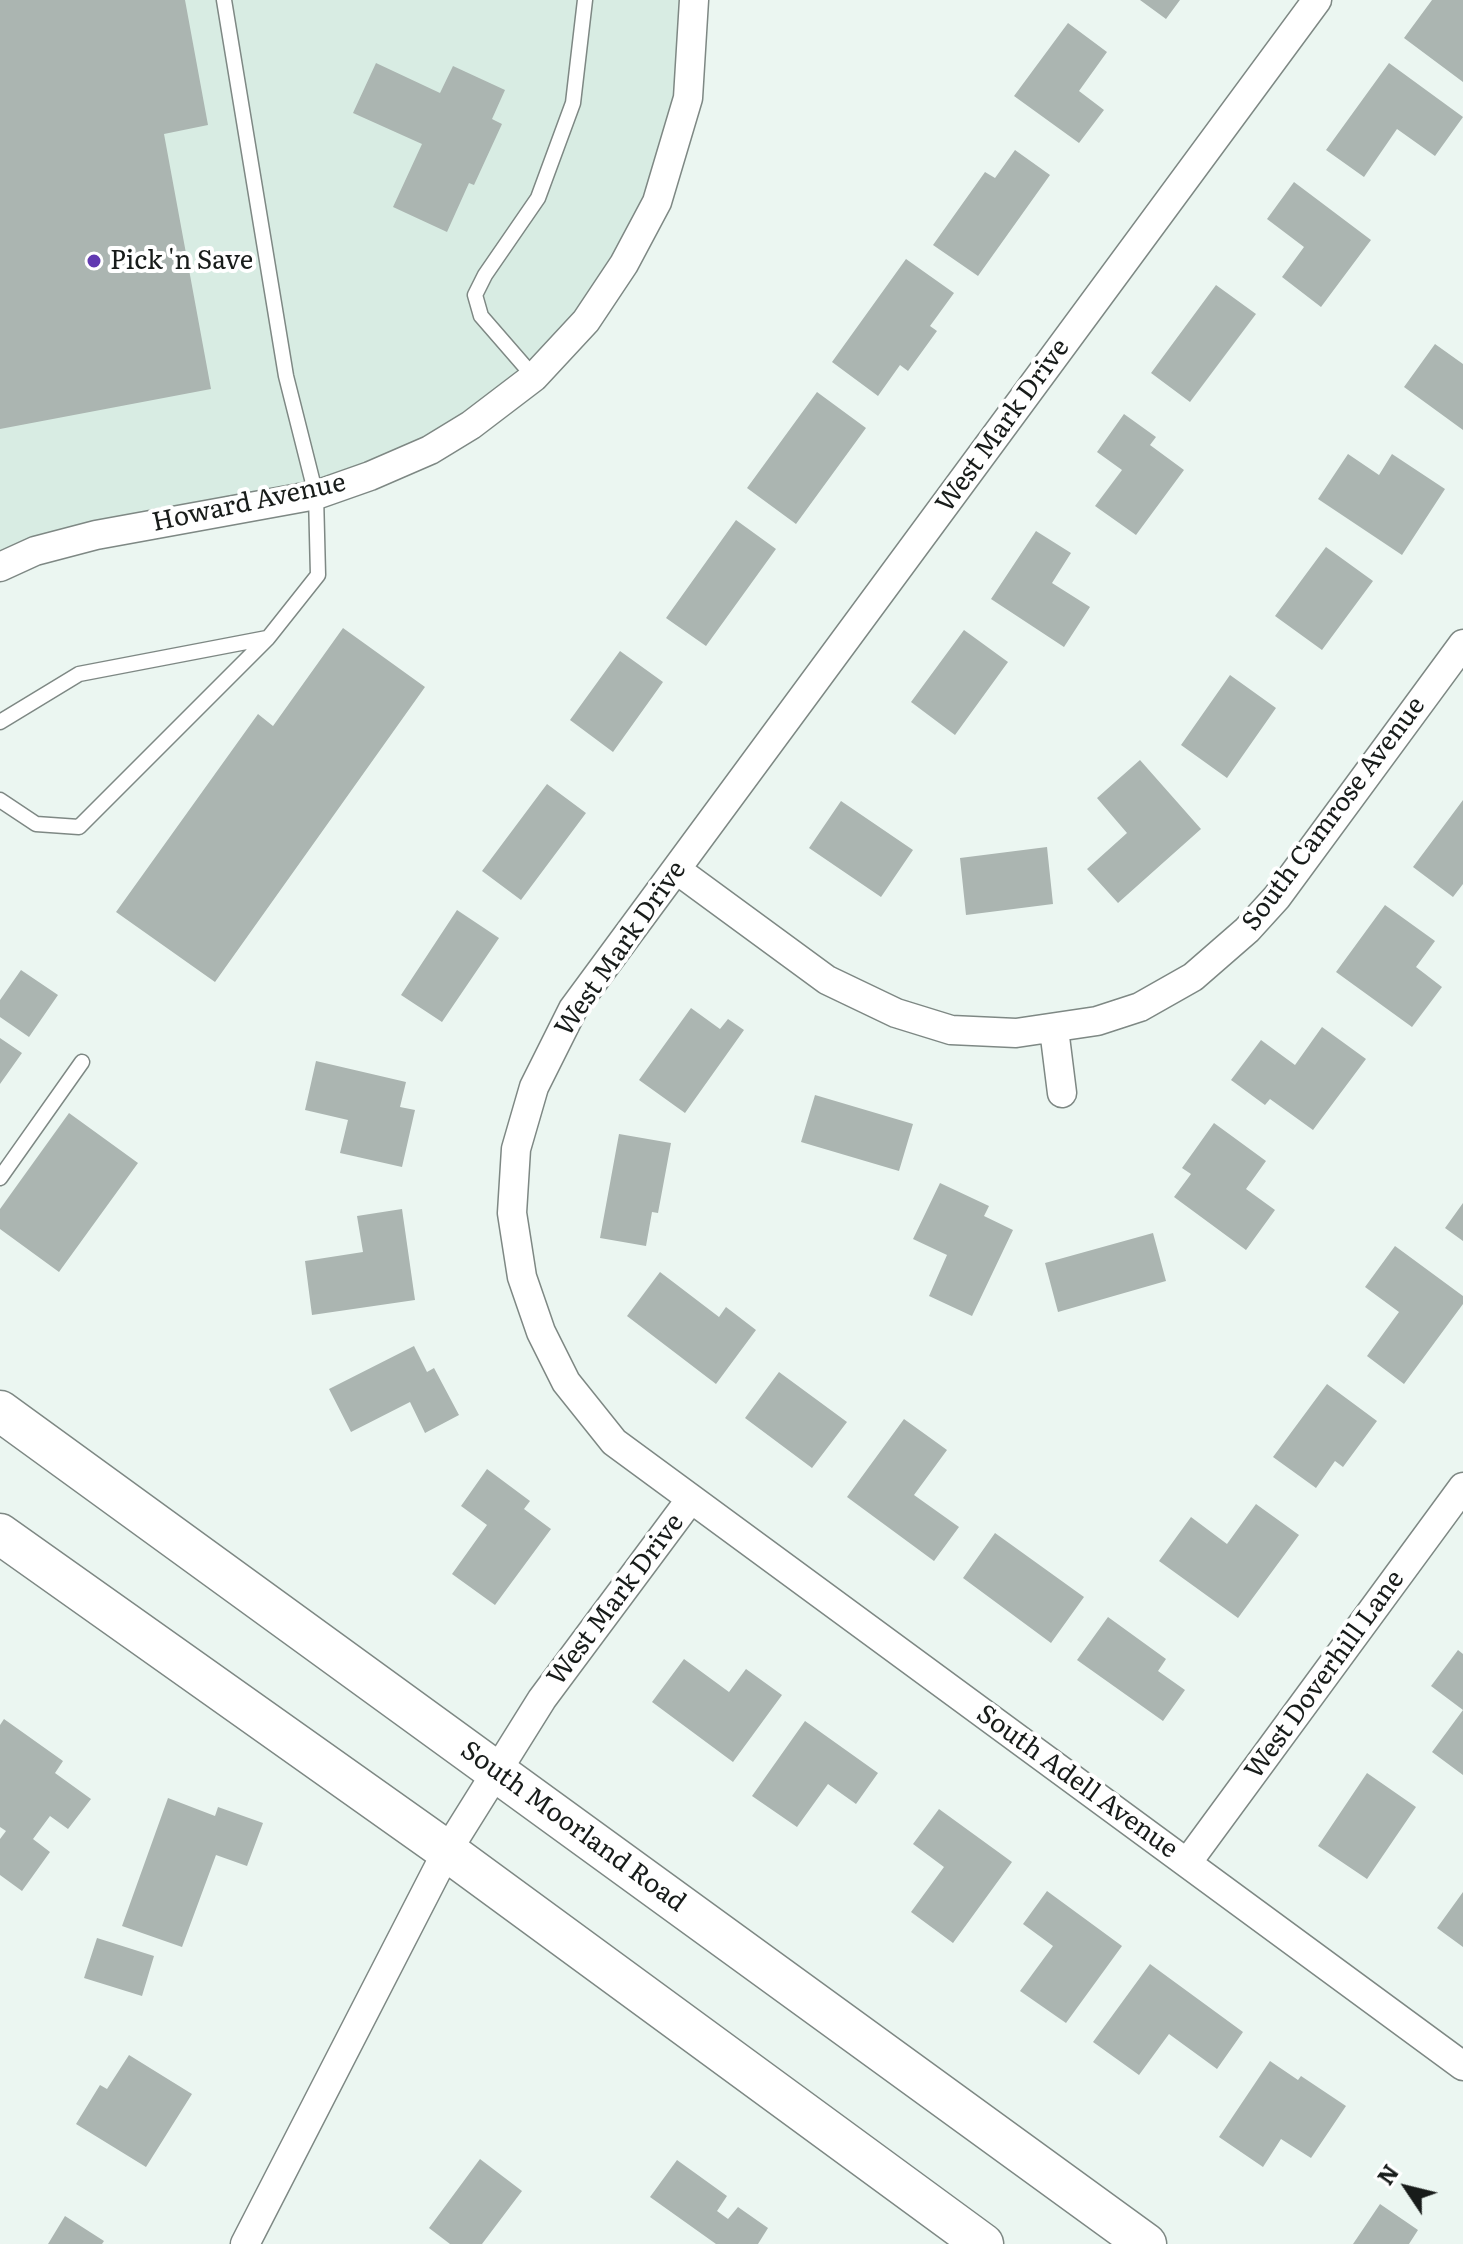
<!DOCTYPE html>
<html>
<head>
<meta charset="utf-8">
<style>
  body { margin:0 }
  #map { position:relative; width:1463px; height:2244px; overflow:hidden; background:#ebf6f1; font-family:Literata,serif }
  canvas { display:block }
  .north { position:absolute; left:1367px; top:2148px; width:80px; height:80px; -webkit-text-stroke:6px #fff; paint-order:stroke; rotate:305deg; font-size:22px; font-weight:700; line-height:32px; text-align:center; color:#181c1a }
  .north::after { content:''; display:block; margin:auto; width:28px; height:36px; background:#181c1a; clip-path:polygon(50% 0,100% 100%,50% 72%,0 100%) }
</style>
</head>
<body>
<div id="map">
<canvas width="1463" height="2244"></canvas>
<div class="north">N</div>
</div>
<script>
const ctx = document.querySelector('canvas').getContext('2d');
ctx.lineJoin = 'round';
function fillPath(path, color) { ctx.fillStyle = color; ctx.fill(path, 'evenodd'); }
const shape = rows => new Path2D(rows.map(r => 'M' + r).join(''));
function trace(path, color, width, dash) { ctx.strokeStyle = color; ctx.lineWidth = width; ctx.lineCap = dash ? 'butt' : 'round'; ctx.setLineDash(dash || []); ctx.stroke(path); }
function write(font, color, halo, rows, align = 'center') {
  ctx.font = font + ' Literata,serif'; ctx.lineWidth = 8; ctx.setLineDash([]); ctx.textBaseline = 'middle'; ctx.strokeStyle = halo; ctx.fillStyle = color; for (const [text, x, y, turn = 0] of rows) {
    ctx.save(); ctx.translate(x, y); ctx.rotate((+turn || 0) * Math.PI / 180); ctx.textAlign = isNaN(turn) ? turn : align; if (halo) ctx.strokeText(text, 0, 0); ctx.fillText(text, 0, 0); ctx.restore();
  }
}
const built = shape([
  [0,0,694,0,675,149,586,321,430,450,0,567]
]);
const building = shape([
  [0,0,185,0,208,125,164,134,211,389,0,429],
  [1140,0,1180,0,1166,19],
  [1432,0,1463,0,1463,82,1404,38],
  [1068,23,1107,52,1079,91,1104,110,1079,143,1014,96],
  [376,63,440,93,453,66,505,90,492,119,502,124,474,185,469,183,447,232,393,207,422,144,353,113],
  [1389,63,1463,117,1435,156,1397,129,1364,177,1326,150],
  [1015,150,1050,175,978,276,933,245,985,172,995,178],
  [1294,182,1371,240,1321,307,1282,277,1304,247,1267,219],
  [906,259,954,293,930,326,937,331,908,371,900,365,878,396,832,362],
  [1216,285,1256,314,1190,402,1151,373],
  [1435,344,1463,364,1463,430,1404,387],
  [817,392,866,428,796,524,747,488],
  [1124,414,1156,437,1150,445,1184,470,1136,535,1095,506,1122,470,1097,452],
  [1348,454,1379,475,1392,454,1445,489,1402,555,1318,499],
  [736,520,776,549,706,646,666,618],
  [1036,531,1071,553,1052,583,1090,607,1064,647,991,599],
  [1326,547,1373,581,1322,650,1275,616],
  [343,628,425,687,215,982,116,912,258,714,273,726],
  [964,630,1008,662,955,735,911,702],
  [620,651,663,682,613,752,570,720],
  [1230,675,1276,708,1227,778,1181,745],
  [1140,760,1201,829,1118,903,1087,869,1127,833,1097,798],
  [547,784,586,813,521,900,482,871],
  [1463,800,1463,884,1453,897,1413,867],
  [841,801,913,850,881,897,809,848],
  [1047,847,1053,904,966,915,960,858],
  [1385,905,1435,941,1416,967,1442,987,1412,1027,1336,972],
  [457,910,499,938,442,1022,401,995],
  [21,970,58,995,29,1037,0,1017,0,1000],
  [691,1008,720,1029,728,1019,744,1030,685,1113,639,1080],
  [1322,1027,1366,1059,1313,1130,1270,1099,1265,1105,1231,1080,1261,1040,1295,1065],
  [0,1038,22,1053,0,1084],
  [316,1061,406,1082,400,1107,415,1110,402,1167,340,1153,348,1120,305,1110],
  [815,1095,913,1124,899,1171,801,1142],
  [69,1113,138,1163,59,1272,0,1229,0,1209],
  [1214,1123,1266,1161,1246,1189,1275,1210,1246,1250,1174,1197,1191,1174,1182,1168],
  [619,1134,671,1143,658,1213,652,1212,646,1246,600,1238],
  [940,1183,989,1206,984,1216,1013,1230,972,1316,929,1296,947,1255,913,1239],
  [1463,1203,1463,1241,1445,1228],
  [402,1209,415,1300,312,1315,305,1261,363,1252,357,1216],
  [1153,1233,1166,1281,1058,1312,1045,1263],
  [1395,1246,1463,1296,1463,1304,1404,1384,1367,1356,1399,1312,1365,1287],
  [660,1272,719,1317,726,1307,756,1330,716,1384,627,1316],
  [414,1346,427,1372,434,1368,459,1415,425,1433,410,1402,351,1432,329,1389],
  [779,1372,847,1422,812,1468,745,1418],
  [1327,1384,1377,1421,1343,1467,1335,1461,1316,1488,1273,1457],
  [904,1419,947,1450,914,1495,959,1527,934,1561,847,1497],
  [487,1469,530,1501,524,1509,551,1529,495,1605,452,1574,487,1525,461,1506],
  [1256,1504,1299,1535,1238,1618,1159,1561,1191,1517,1227,1544],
  [995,1533,1084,1597,1051,1643,963,1578],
  [1108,1617,1166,1659,1158,1671,1185,1690,1163,1721,1077,1660],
  [1458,1650,1463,1654,1463,1775,1432,1752,1463,1710,1431,1686],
  [684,1659,729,1692,746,1669,782,1695,733,1762,652,1702],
  [4,1719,63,1761,55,1773,91,1799,68,1829,50,1816,33,1839,50,1852,22,1891,0,1875,0,1839,6,1831,0,1827,0,1725],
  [805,1721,878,1773,856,1804,828,1784,797,1827,752,1796],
  [1367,1773,1416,1807,1367,1879,1318,1846],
  [168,1798,215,1816,218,1807,263,1823,247,1866,216,1855,182,1947,122,1926],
  [939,1809,1012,1862,953,1943,911,1912,944,1867,913,1844],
  [1047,1891,1122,1946,1066,2023,1020,1991,1053,1946,1023,1924],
  [1463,1892,1463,1947,1437,1928],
  [97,1938,154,1956,142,1996,84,1978],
  [1150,1964,1243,2032,1217,2069,1169,2034,1139,2075,1093,2042],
  [129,2055,192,2094,146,2167,76,2124,100,2085,107,2089],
  [1270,2061,1298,2080,1301,2076,1346,2106,1311,2158,1281,2139,1263,2167,1219,2137],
  [480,2159,522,2191,482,2244,450,2244,429,2228],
  [677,2160,727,2196,717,2211,728,2219,738,2207,768,2228,758,2244,716,2244,650,2197],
  [1380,2204,1418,2230,1409,2244,1353,2244],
  [65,2216,104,2241,102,2244,48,2244]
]);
const lane = shape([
  [534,377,481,316,475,295,485,275,538,198,573,103,585,0],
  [0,722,79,674,267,638],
  [0,800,36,824,79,827,268,638,318,575,316,495,286,376,224,0],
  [0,1178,82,1062]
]);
const street = shape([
  [1317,0,573,1009,534,1087,516,1149,512,1213,522,1277,541,1332,566,1382,614,1442,1463,2066],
  [0,567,35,551,96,535,316,495,370,476,430,450,471,425,534,377,586,321,624,264,657,202,688,98,694,0],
  [677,870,827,980,896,1013,951,1030,1016,1033,1097,1021,1140,1007,1193,977,1247,930,1277,897,1463,644],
  [1054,1029,1062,1093],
  [1187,1863,1463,1487],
  [245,2244,447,1851,542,1699,690,1500]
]);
const secondary = shape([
  [0,1411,1146,2244],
  [0,1534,447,1851,983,2244]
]);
const markers = [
  [94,261,8,"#6139b1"]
];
const poiNames = [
  ["Pick 'n Save",110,261]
];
const streetNames = [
  ["West Mark Drive",1003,426,-54],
  ["Howard Avenue",249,503,-12],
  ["South Camrose Avenue",1334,814,-53],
  ["West Mark Drive",621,949,-55],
  ["West Mark Drive",616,1600,-53],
  ["West Doverhill Lane",1325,1675,-54],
  ["South Adell Avenue",1077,1782,36],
  ["South Moorland Road",573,1827,36]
];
fillPath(built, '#d8ece3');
fillPath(building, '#abb5b1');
trace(lane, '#7e8884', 17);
trace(street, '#7e8884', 31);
trace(secondary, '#7e8884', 43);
trace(lane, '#fff', 14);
trace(street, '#fff', 28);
trace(secondary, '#fff', 40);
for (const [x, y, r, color] of markers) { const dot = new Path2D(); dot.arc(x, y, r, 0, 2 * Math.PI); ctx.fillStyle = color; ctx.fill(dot); trace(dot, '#fff', 3); }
write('26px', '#181c1a', '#fff', poiNames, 'left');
write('26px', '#181c1a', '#fff', streetNames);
</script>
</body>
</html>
